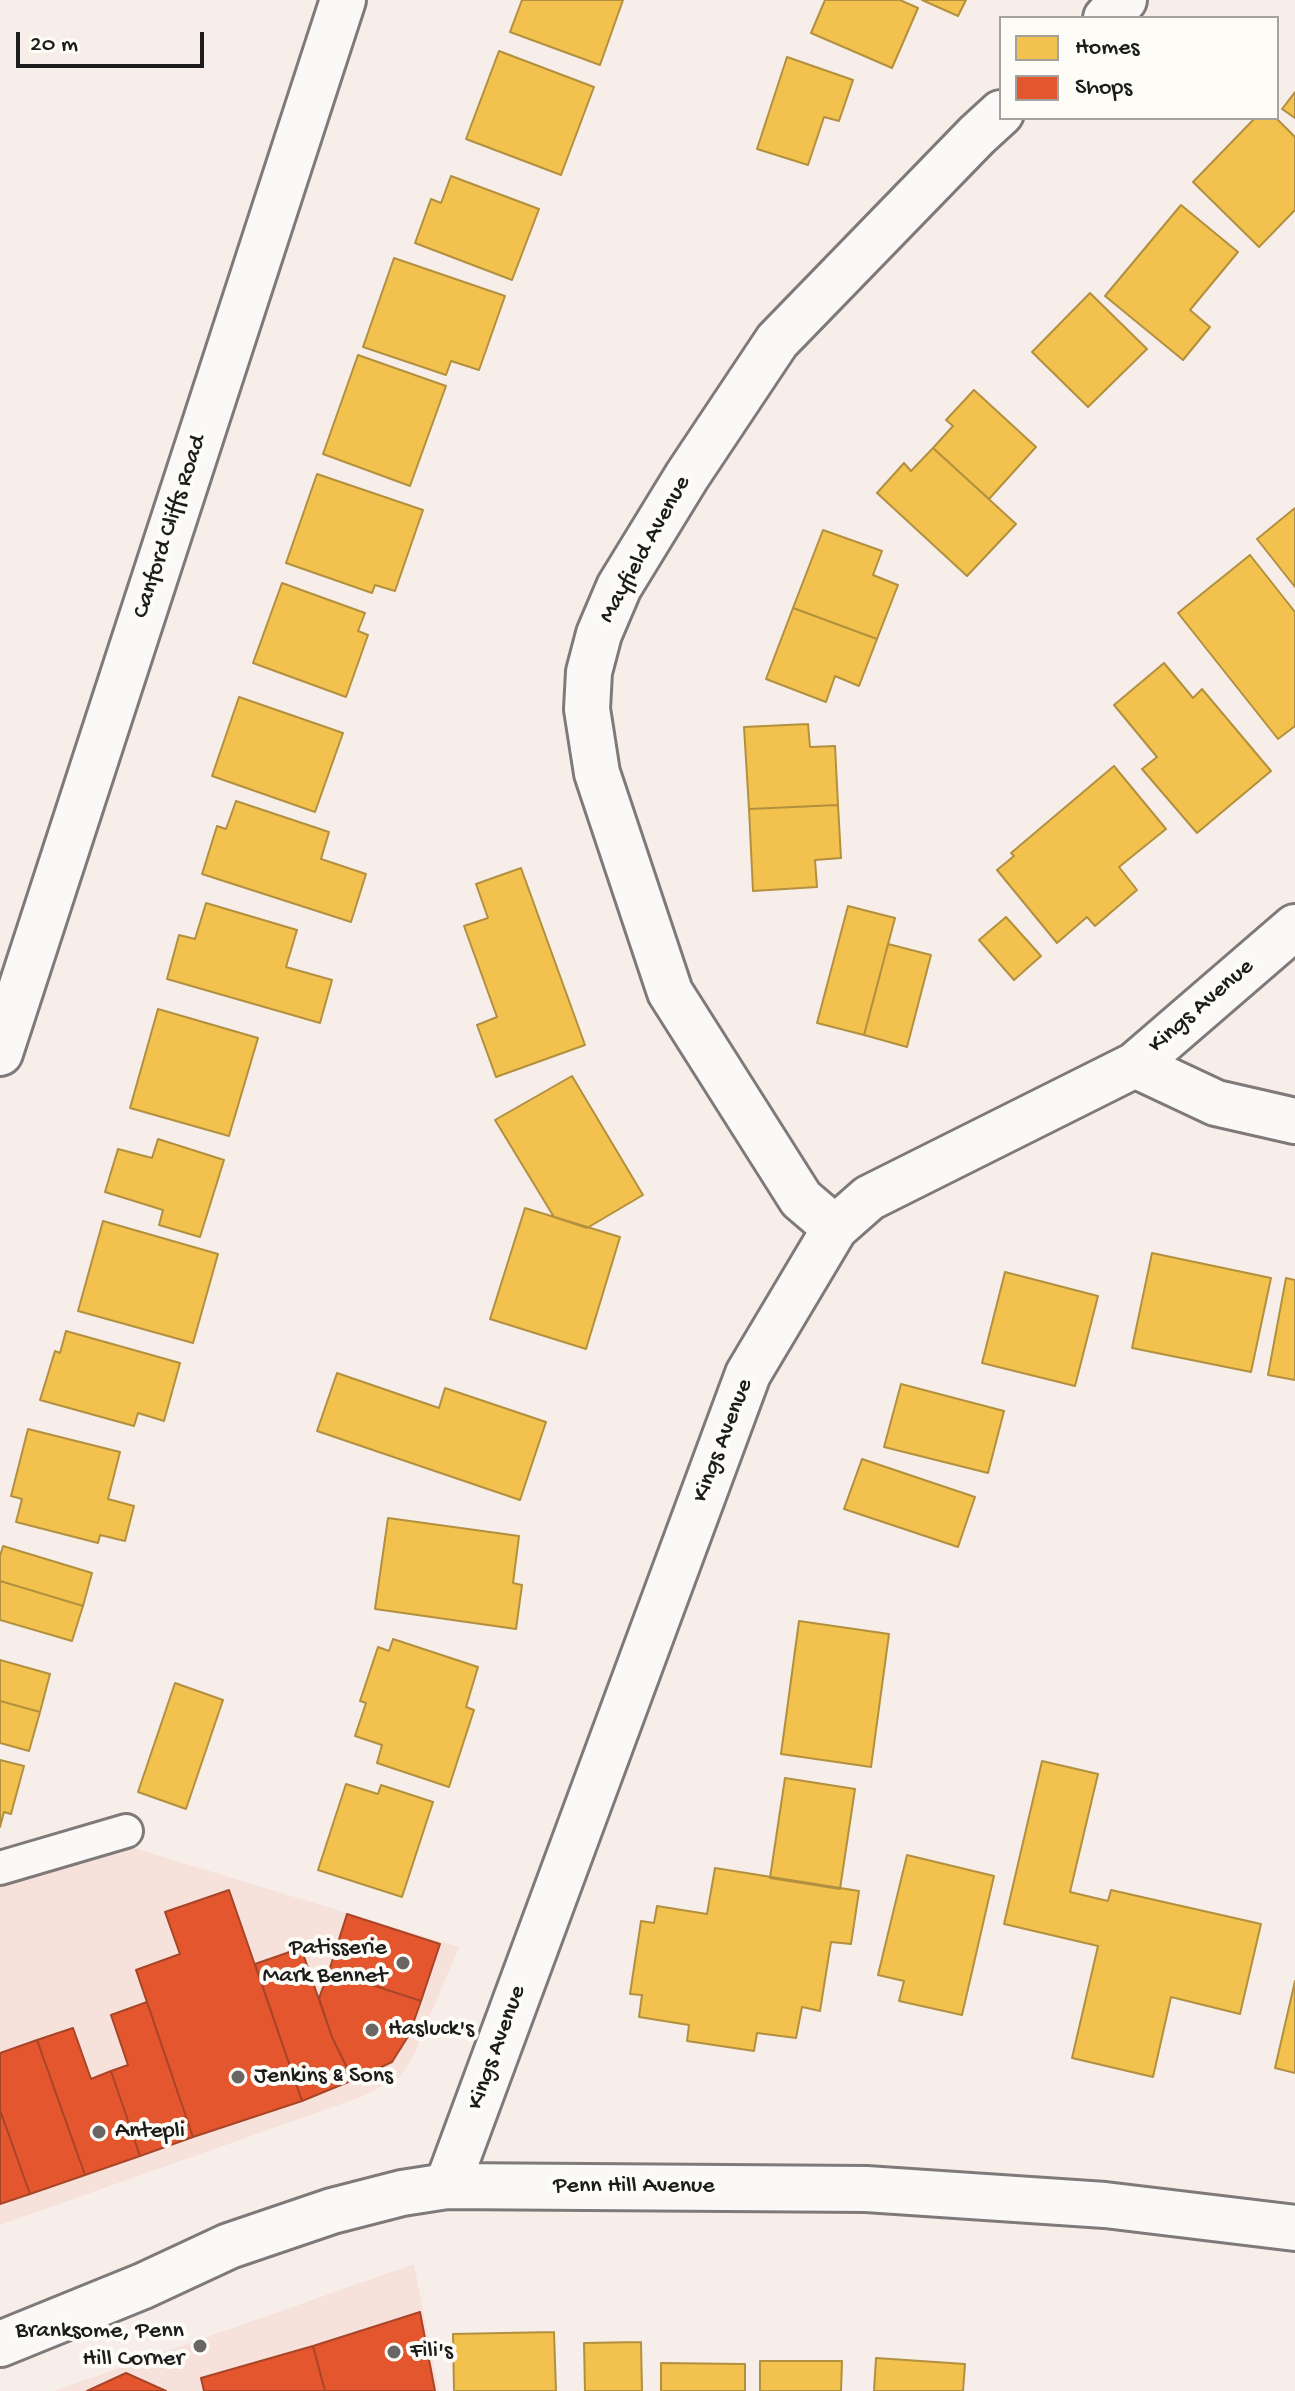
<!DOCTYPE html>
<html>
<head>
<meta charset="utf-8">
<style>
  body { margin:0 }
  #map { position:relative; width:1295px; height:2391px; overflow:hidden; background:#f7eeea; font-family:"Gochi Hand",sans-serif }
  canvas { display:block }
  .legend { position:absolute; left:999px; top:16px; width:280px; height:104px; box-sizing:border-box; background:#fdfcf7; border:2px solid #a3a29f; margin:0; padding:10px 14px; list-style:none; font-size:24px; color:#1c1c1c }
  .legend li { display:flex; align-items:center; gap:16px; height:40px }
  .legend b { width:40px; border:2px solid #a3a29f }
  .scale { position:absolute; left:16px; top:32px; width:188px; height:36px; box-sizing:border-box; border:4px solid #1c1c1c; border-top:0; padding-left:10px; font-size:24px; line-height:28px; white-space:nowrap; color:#1c1c1c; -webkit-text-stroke:6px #fdfcf7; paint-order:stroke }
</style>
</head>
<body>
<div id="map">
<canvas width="1295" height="2391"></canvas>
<ul class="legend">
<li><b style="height:22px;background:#f2c14e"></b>Homes</li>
<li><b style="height:22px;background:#e4572e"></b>Shops</li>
</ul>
<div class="scale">20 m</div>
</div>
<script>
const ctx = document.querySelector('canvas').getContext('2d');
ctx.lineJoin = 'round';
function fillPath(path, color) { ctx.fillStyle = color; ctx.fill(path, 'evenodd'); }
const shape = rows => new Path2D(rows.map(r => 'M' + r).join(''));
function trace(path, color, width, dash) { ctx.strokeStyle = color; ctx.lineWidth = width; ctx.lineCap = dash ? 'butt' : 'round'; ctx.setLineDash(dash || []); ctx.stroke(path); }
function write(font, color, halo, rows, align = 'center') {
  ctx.font = font + ' "Gochi Hand",sans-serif'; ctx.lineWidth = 8; ctx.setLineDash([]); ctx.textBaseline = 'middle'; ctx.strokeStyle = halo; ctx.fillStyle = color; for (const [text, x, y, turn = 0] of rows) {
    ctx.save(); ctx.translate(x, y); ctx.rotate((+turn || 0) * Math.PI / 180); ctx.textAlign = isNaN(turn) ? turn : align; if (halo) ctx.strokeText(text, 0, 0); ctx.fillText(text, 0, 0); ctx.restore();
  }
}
const built = shape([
  [124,1845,459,1947,412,2059,400,2077,361,2097,0,2225,0,1880],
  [414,2264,439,2391,54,2391]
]);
const homes = shape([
  [522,0,623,0,600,65,510,32,522,0],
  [825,0,900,0,918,8,892,68,811,33,825,0],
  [922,0,966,0,958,16,922,0],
  [499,51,594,87,561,175,466,139,499,51],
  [787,57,853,80,839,121,824,117,808,165,757,149,787,57],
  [1295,92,1295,118,1282,109,1295,92],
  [1255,118,1276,118,1295,137,1295,210,1259,247,1193,182,1255,118],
  [451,176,539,209,512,280,415,243,431,199,441,203,451,176],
  [1181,205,1238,252,1190,310,1210,327,1183,360,1105,296,1181,205],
  [394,258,505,296,479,370,451,361,446,375,363,347,394,258],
  [1090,293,1147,349,1088,407,1032,352,1090,293],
  [358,355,446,386,410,486,323,454,358,355],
  [974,390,1036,447,989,499,933,448,953,426,946,420,974,390],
  [933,448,1016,524,967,576,877,493,904,463,911,471,933,448],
  [317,474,423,510,395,591,375,585,372,593,286,563,317,474],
  [1295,508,1295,587,1257,539,1295,508],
  [823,530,882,551,873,575,898,585,877,639,793,608,823,530],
  [1250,555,1295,612,1295,726,1278,739,1178,613,1250,555],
  [282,583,365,613,358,631,368,635,346,697,253,663,282,583],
  [793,608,877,639,859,686,835,676,826,702,766,679,793,608],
  [1164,663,1193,698,1202,689,1271,771,1197,833,1142,769,1157,757,1114,705,1164,663],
  [239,697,343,733,315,812,212,776,239,697],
  [808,724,810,747,835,746,838,805,749,809,744,727,808,724],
  [1114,766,1166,829,1119,867,1137,890,1095,926,1087,917,1057,943,997,870,1014,856,1011,853,1114,766],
  [236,801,329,832,321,859,366,874,351,922,202,874,217,826,226,829,236,801],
  [838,805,841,858,815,860,817,887,753,891,749,809,838,805],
  [521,868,585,1045,496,1077,477,1025,497,1017,464,926,488,918,476,884,521,868],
  [206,903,297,930,286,967,332,980,320,1023,167,979,179,935,195,939,206,903],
  [848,906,895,918,864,1035,817,1023,848,906],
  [1006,917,1041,956,1014,980,979,940,1006,917],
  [888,944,931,955,907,1047,864,1035,888,944],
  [158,1009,258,1038,229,1136,130,1108,158,1009],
  [572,1076,643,1195,587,1228,554,1217,495,1120,572,1076],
  [158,1139,224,1160,200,1237,159,1225,163,1210,105,1192,118,1149,152,1158,158,1139],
  [525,1208,620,1237,586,1349,490,1319,525,1208],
  [103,1221,218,1254,193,1343,78,1311,103,1221],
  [1152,1253,1271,1278,1251,1372,1132,1348,1152,1253],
  [1005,1272,1098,1296,1075,1386,982,1363,1005,1272],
  [1286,1278,1295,1280,1295,1380,1268,1375,1286,1278],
  [66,1331,180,1363,164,1421,138,1413,134,1426,40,1400,55,1351,60,1353,66,1331],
  [337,1373,439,1408,445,1388,546,1422,520,1500,317,1431,337,1373],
  [901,1384,1004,1411,988,1473,884,1447,901,1384],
  [28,1429,120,1452,108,1499,134,1506,125,1541,100,1535,98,1543,16,1522,22,1499,11,1496,28,1429],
  [862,1459,975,1497,958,1547,844,1509,862,1459],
  [388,1518,519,1536,513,1583,522,1585,516,1629,375,1609,388,1518],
  [3,1546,92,1573,83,1606,0,1581,0,1556,3,1546],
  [0,1581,83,1606,72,1641,0,1620,0,1581],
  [799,1621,889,1634,871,1767,781,1754,799,1621],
  [393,1639,478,1667,466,1707,474,1710,449,1787,377,1763,382,1745,355,1736,366,1703,360,1701,378,1647,389,1651,393,1639],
  [0,1660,50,1674,40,1712,0,1701,0,1660],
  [175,1683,223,1700,186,1809,138,1792,175,1683],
  [0,1701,40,1712,29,1751,0,1743,0,1701],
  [0,1760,24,1766,11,1814,4,1812,0,1827,0,1760],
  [1042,1761,1098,1774,1070,1892,1108,1901,1111,1890,1261,1924,1240,2014,1171,1997,1153,2077,1072,2058,1098,1946,1004,1924,1042,1761],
  [785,1778,855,1789,840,1889,770,1878,785,1778],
  [346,1784,378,1794,381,1785,433,1802,402,1897,318,1870,346,1784],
  [907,1855,994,1876,962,2015,899,2001,904,1981,878,1975,907,1855],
  [715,1868,859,1891,851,1944,831,1942,820,2011,802,2007,796,2038,757,2033,754,2051,687,2041,689,2025,639,2017,642,1995,630,1994,641,1921,654,1923,657,1906,707,1914,715,1868],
  [1295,1981,1295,2073,1275,2068,1295,1981],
  [554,2332,556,2391,454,2391,453,2334,554,2332],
  [641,2342,642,2391,585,2391,584,2343,641,2342],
  [876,2358,965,2364,963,2391,874,2391,876,2358],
  [760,2361,842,2361,841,2391,760,2391,760,2361],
  [661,2363,745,2364,745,2391,661,2391,661,2363]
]);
const shops = shape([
  [229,1890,302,2101,193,2137,136,1970,180,1954,165,1912,229,1890],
  [347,1914,440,1944,421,2001,329,1971,347,1914],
  [301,1948,332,2037,353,2080,302,2101,255,1964,301,1948],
  [329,1971,421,2001,409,2035,392,2062,353,2080,332,2037,319,1998,329,1971],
  [147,2002,193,2137,140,2156,111,2071,128,2065,111,2015,147,2002],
  [73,2028,91,2079,111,2071,140,2156,85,2175,37,2040,73,2028],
  [37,2040,85,2175,30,2194,0,2110,0,2053,37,2040],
  [0,2110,30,2194,0,2204,0,2110],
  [420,2312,435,2391,325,2391,313,2346,420,2312],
  [313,2346,325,2391,204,2391,201,2378,313,2346],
  [126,2373,166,2391,87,2391,126,2373]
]);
const lane = shape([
  [0,1868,126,1831]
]);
const street = shape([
  [1106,18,1124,0],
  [1135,1065,1216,1103,1295,1121],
  [835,1228,801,1199,670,992,597,773,587,709,589,672,599,634,619,587,687,476,777,341,977,135,1001,113],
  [447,2186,748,1374,835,1228,869,1198,1135,1065,1295,927]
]);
const secondary = shape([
  [0,1053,343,0],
  [0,2344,143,2286,229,2246,332,2211,402,2193,447,2186,866,2189,1105,2205,1295,2228]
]);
const markers = [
  [403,1963,8,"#696664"],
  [372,2030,8,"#696664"],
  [238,2077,8,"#696664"],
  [99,2132,8,"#696664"],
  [200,2346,8,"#696664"],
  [394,2352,8,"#696664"]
];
const streetNames = [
  ["Canford Cliffs Road",171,527,-72],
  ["Mayfield Avenue",646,550,-61],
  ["Kings Avenue",1202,1007,-41],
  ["Kings Avenue",724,1441,-69],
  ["Kings Avenue",498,2048,-70],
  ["Penn Hill Avenue",634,2187]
];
const poiNames = [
  ["Patisserie",387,1949,"right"],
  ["Mark Bennet",387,1977,"right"],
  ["Hasluck's",388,2030],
  ["Jenkins & Sons",254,2077],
  ["Antepli",115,2132],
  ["Branksome, Penn",184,2332,"right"],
  ["Hill Corner",184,2360,"right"],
  ["Fili's",410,2352]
];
fillPath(built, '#f6e2db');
fillPath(homes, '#f2c14e');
trace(homes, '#b2903f', 2);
fillPath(shops, '#e4572e');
trace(shops, '#a84529', 2);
trace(lane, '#7f7a79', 38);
trace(street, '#7f7a79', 50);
trace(secondary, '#7f7a79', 50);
trace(lane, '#faf9f7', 32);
trace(street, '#faf9f7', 44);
trace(secondary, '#faf9f7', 44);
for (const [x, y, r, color] of markers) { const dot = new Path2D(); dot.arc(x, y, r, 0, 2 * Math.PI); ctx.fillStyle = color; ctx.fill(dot); trace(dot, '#fdfcf7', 3); }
write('24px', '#1c1c1c', '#fdfcf7', streetNames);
write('24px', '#1c1c1c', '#fdfcf7', poiNames, 'left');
</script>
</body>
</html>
